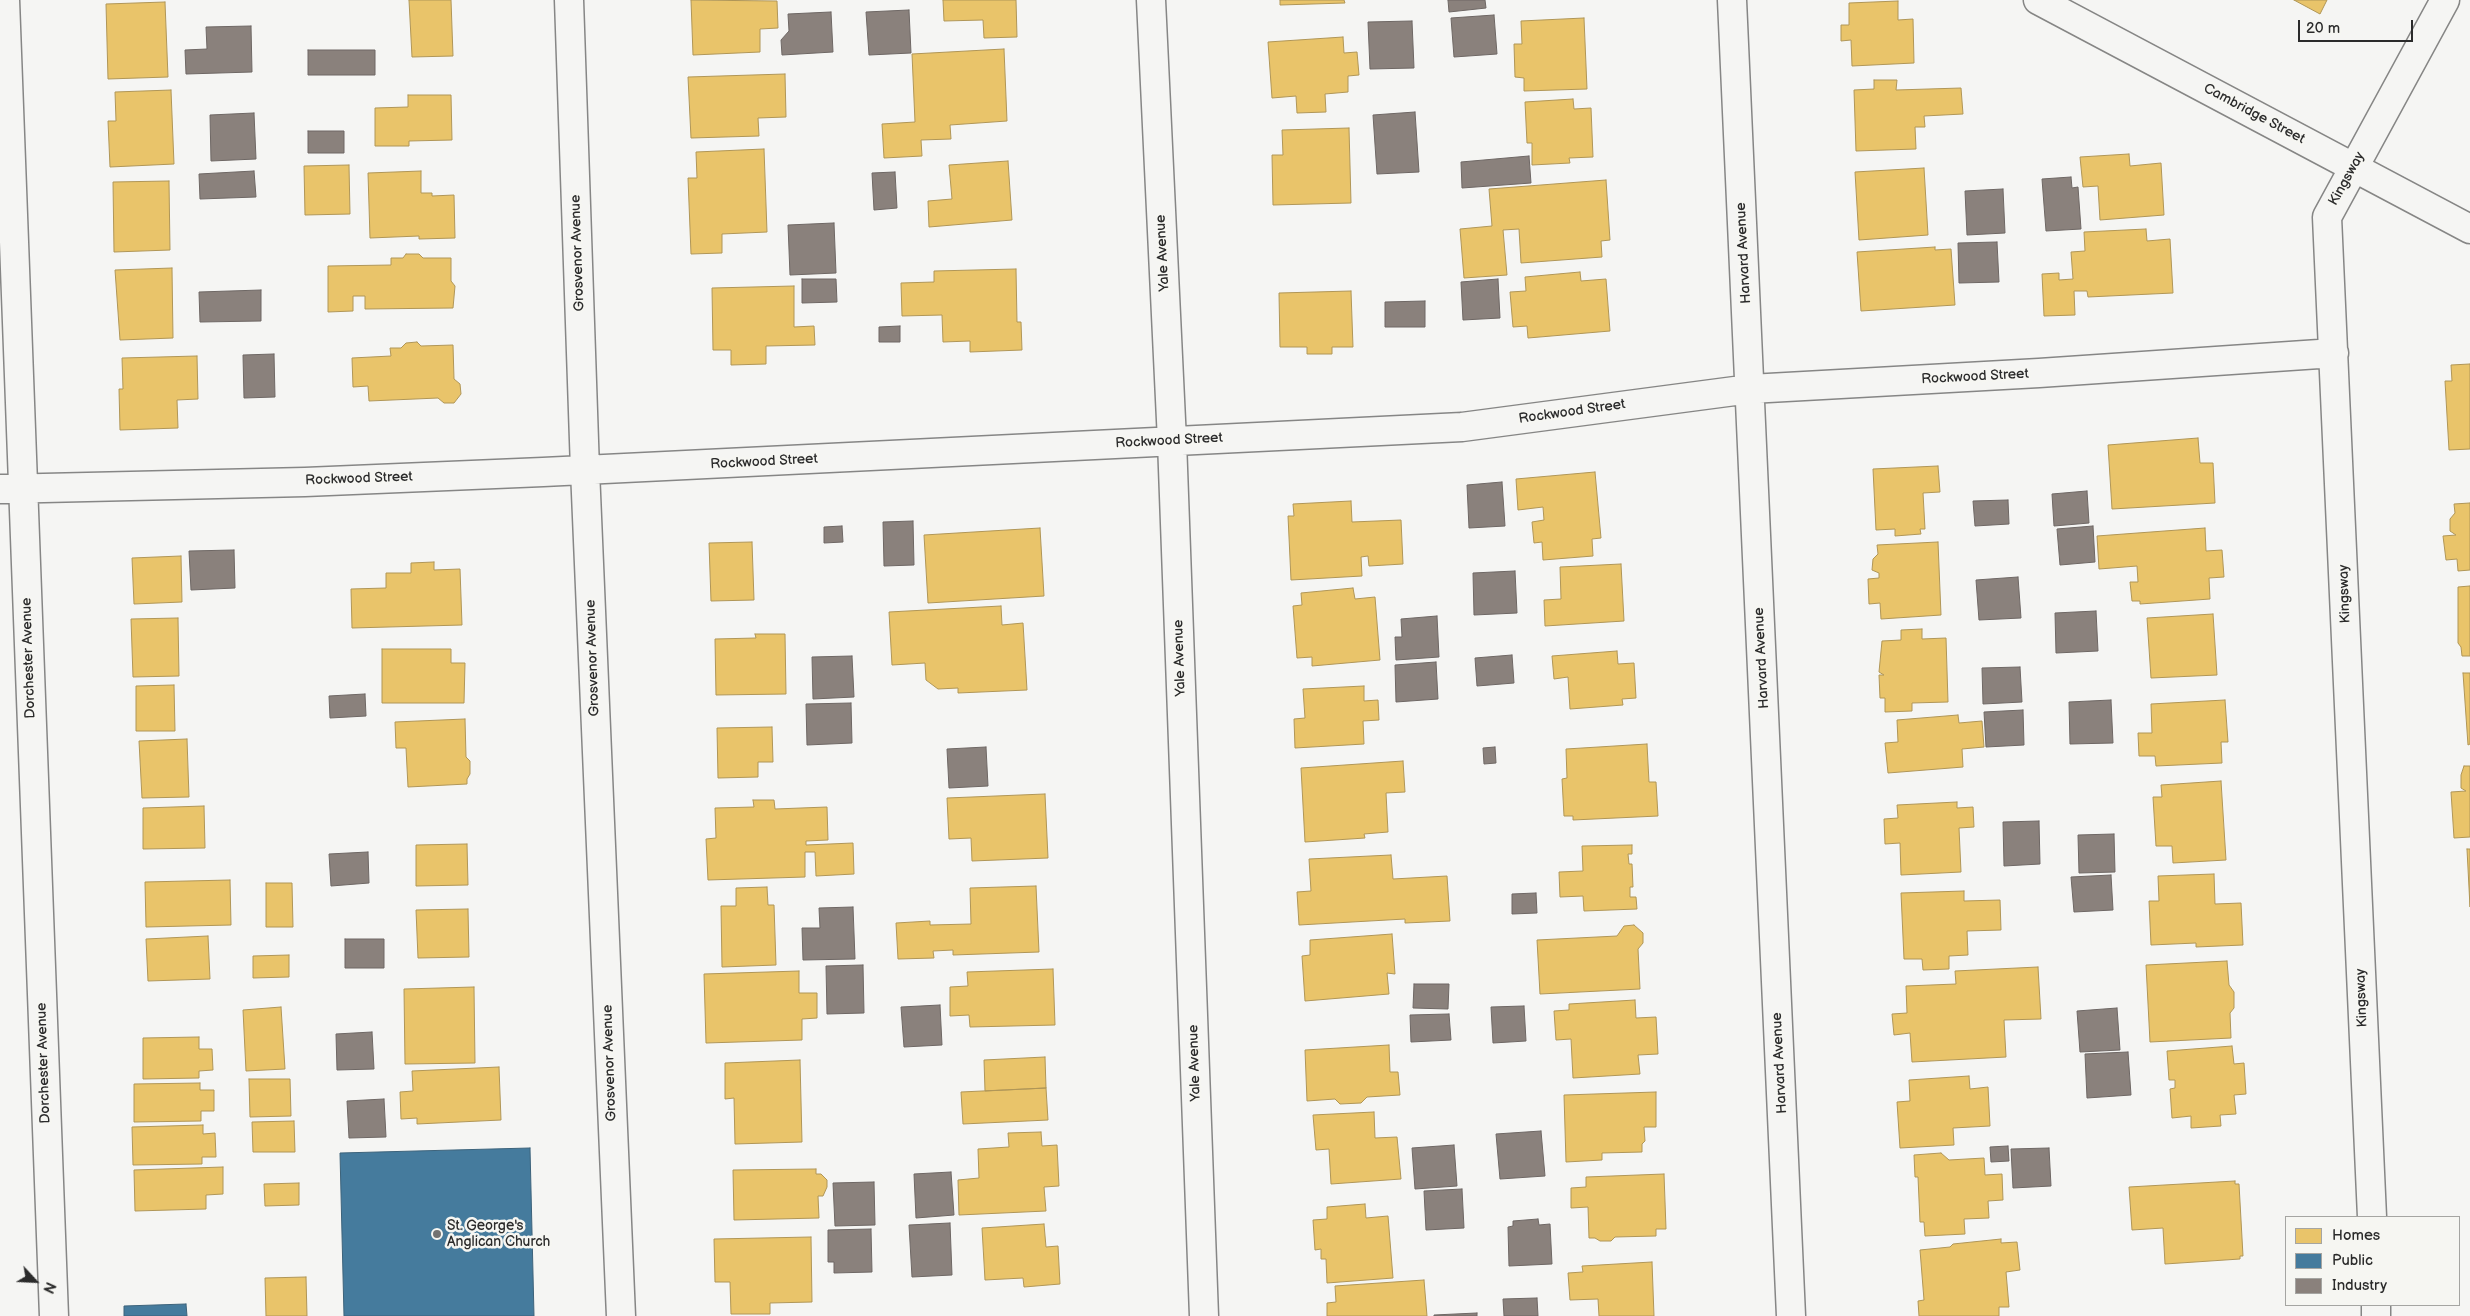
<!DOCTYPE html>
<html>
<head>
<meta charset="utf-8">
<style>
  body { margin:0 }
  #map { position:relative; width:2470px; height:1316px; overflow:hidden; background:#f5f5f3; font-family:"Balsamiq Sans",sans-serif }
  canvas { display:block }
  .legend { position:absolute; left:2285px; top:1216px; width:175px; height:90px; box-sizing:border-box; background:#f6f6f2; border:1px solid #a5a5a2; margin:0; padding:6px 9px; list-style:none; font-size:15px; color:#2b2b2b }
  .legend li { display:flex; align-items:center; gap:10px; height:25px }
  .legend b { width:25px; border:1px solid #a5a5a2 }
  .north { position:absolute; left:10px; top:1256px; width:50px; height:50px; -webkit-text-stroke:4px #f6f6f2; paint-order:stroke; rotate:115deg; font-size:14px; font-weight:700; line-height:20px; text-align:center; color:#2b2b2b }
  .north::after { content:''; display:block; margin:auto; width:18px; height:22px; background:#2b2b2b; clip-path:polygon(50% 0,100% 100%,50% 72%,0 100%) }
  .scale { position:absolute; left:2298px; top:20px; width:115px; height:22px; box-sizing:border-box; border:2px solid #2b2b2b; border-top:0; padding-left:6px; font-size:15px; line-height:18px; white-space:nowrap; color:#2b2b2b; -webkit-text-stroke:4px #f6f6f2; paint-order:stroke }
</style>
</head>
<body>
<div id="map">
<canvas width="2470" height="1316"></canvas>
<ul class="legend">
<li><b style="height:14px;background:#e9c46a"></b>Homes</li>
<li><b style="height:14px;background:#457b9d"></b>Public</li>
<li><b style="height:14px;background:#8a817c"></b>Industry</li>
</ul>
<div class="north">N</div>
<div class="scale">20 m</div>
</div>
<script>
const ctx = document.querySelector('canvas').getContext('2d');
ctx.lineJoin = 'round';
function fillPath(path, color) { ctx.fillStyle = color; ctx.fill(path, 'evenodd'); }
const shape = rows => new Path2D(rows.map(r => 'M' + r).join(''));
function trace(path, color, width, dash) { ctx.strokeStyle = color; ctx.lineWidth = width; ctx.lineCap = dash ? 'butt' : 'round'; ctx.setLineDash(dash || []); ctx.stroke(path); }
function write(font, color, halo, rows, align = 'center') {
  ctx.font = font + ' "Balsamiq Sans",sans-serif'; ctx.lineWidth = 5; ctx.setLineDash([]); ctx.textBaseline = 'middle'; ctx.strokeStyle = halo; ctx.fillStyle = color; for (const [text, x, y, turn = 0] of rows) {
    ctx.save(); ctx.translate(x, y); ctx.rotate((+turn || 0) * Math.PI / 180); ctx.textAlign = isNaN(turn) ? turn : align; if (halo) ctx.strokeText(text, 0, 0); ctx.fillText(text, 0, 0); ctx.restore();
  }
}
const homes = shape([
  [409,0,451,0,453,56,412,57,409,0],
  [691,0,777,1,778,28,760,29,760,52,693,55,691,0],
  [943,0,1016,0,1017,37,984,38,983,20,944,21,943,0],
  [1280,0,1344,0,1345,3,1280,5,1280,0],
  [2294,0,2327,0,2320,14,2294,0],
  [1898,1,1898,20,1913,19,1914,63,1852,66,1851,40,1841,41,1841,25,1849,25,1849,3,1898,1],
  [165,2,168,77,108,79,106,4,165,2],
  [1584,18,1587,89,1524,91,1524,78,1515,77,1514,44,1522,44,1521,21,1584,18],
  [1343,37,1344,53,1357,52,1359,75,1348,76,1348,92,1325,94,1326,112,1297,113,1296,96,1272,98,1268,42,1343,37],
  [1004,49,1007,121,950,125,951,139,921,140,922,156,884,158,882,124,915,122,912,54,1004,49],
  [785,74,786,117,758,118,759,136,691,138,688,77,785,74],
  [1874,80,1897,80,1896,90,1961,88,1963,114,1924,116,1925,127,1915,127,1916,149,1856,151,1854,90,1874,89,1874,80],
  [171,90,174,164,110,167,108,121,116,121,115,92,171,90],
  [408,95,451,95,452,140,409,141,409,146,375,146,375,108,408,107,408,95],
  [1573,99,1574,109,1591,108,1593,157,1569,158,1570,163,1532,165,1532,143,1527,143,1525,102,1573,99],
  [1349,128,1351,203,1273,205,1272,155,1283,155,1282,130,1349,128],
  [764,149,767,232,722,234,722,253,691,254,688,178,697,178,696,152,764,149],
  [2129,154,2130,166,2161,163,2164,215,2100,220,2098,186,2083,187,2080,157,2129,154],
  [1008,161,1012,220,929,227,928,201,952,199,949,165,1008,161],
  [349,165,350,214,305,215,304,166,349,165],
  [1924,168,1928,235,1859,240,1855,172,1924,168],
  [421,171,421,193,432,193,432,196,454,195,455,238,419,239,419,236,370,238,368,173,421,171],
  [1606,180,1610,240,1601,241,1602,257,1521,263,1519,229,1503,230,1507,275,1464,278,1460,229,1492,226,1489,189,1606,180],
  [169,181,170,250,114,252,113,182,169,181],
  [2146,229,2147,241,2170,239,2173,293,2088,297,2087,291,2074,291,2075,315,2044,316,2042,274,2059,273,2059,280,2073,279,2071,252,2085,251,2084,232,2146,229],
  [1935,247,1935,250,1951,249,1955,305,1861,311,1857,252,1935,247],
  [406,254,419,254,423,258,451,258,451,281,455,286,453,308,365,309,365,296,353,296,353,311,328,312,328,266,391,265,391,258,403,258,406,254],
  [172,268,173,338,120,340,115,270,172,268],
  [1016,269,1017,322,1021,322,1022,350,970,352,970,341,943,342,942,315,902,316,901,283,934,282,934,271,1016,269],
  [1580,272,1581,281,1606,279,1610,331,1528,338,1527,326,1513,327,1510,292,1526,291,1525,277,1580,272],
  [794,286,794,327,814,326,815,345,766,346,766,364,731,365,731,350,713,350,712,288,794,286],
  [1351,291,1353,347,1332,347,1332,354,1307,354,1307,347,1280,347,1279,293,1351,291],
  [417,342,421,346,453,345,454,379,460,384,461,394,454,403,444,403,438,398,369,401,368,386,353,387,352,358,391,356,390,348,401,348,406,343,417,342],
  [197,356,198,399,177,400,178,428,120,430,119,389,123,389,122,358,197,356],
  [2470,364,2470,449,2449,450,2445,381,2452,381,2451,365,2470,364],
  [2198,438,2200,463,2213,463,2215,503,2112,509,2108,445,2198,438],
  [1938,466,1940,492,1923,493,1925,529,1920,529,1921,534,1895,536,1895,529,1876,530,1873,469,1938,466],
  [1595,472,1601,538,1592,539,1593,556,1543,560,1542,542,1534,543,1532,522,1544,520,1543,507,1518,510,1516,479,1595,472],
  [1351,501,1352,522,1401,520,1403,564,1369,566,1368,556,1361,557,1362,576,1291,580,1288,516,1294,516,1293,504,1351,501],
  [2470,503,2470,570,2458,571,2457,559,2446,560,2443,536,2456,535,2450,531,2450,519,2455,513,2454,504,2470,503],
  [1040,528,1044,596,928,603,924,535,1040,528],
  [2205,528,2206,551,2222,550,2224,577,2209,578,2210,599,2140,604,2140,601,2132,601,2130,582,2138,582,2137,566,2099,569,2097,536,2205,528],
  [752,542,754,600,711,601,709,543,752,542],
  [1938,542,1941,615,1881,619,1880,603,1869,604,1868,579,1879,578,1879,573,1872,570,1873,559,1878,554,1877,545,1938,542],
  [181,556,182,602,134,604,132,558,181,556],
  [434,562,434,570,460,569,462,625,352,628,351,589,386,588,386,573,411,573,411,563,434,562],
  [1621,564,1624,621,1545,626,1544,600,1561,599,1560,567,1621,564],
  [2470,586,2470,656,2462,656,2461,647,2458,643,2458,587,2470,586],
  [1353,588,1355,599,1375,597,1380,660,1312,666,1312,657,1297,658,1293,606,1302,605,1301,593,1353,588],
  [1001,606,1002,625,1023,623,1027,690,958,693,958,688,938,689,926,680,925,663,892,665,889,612,1001,606],
  [2213,614,2217,675,2151,678,2147,618,2213,614],
  [178,618,179,676,133,677,131,619,178,618],
  [1922,629,1922,639,1946,638,1948,702,1912,703,1912,711,1885,712,1885,698,1880,698,1879,675,1884,675,1879,672,1882,641,1901,640,1901,630,1922,629],
  [755,634,785,634,786,694,716,695,715,639,756,638,755,634],
  [382,649,451,649,451,663,465,663,464,703,382,703,382,649],
  [1617,651,1618,664,1634,663,1636,698,1622,699,1623,705,1570,709,1568,677,1554,679,1552,656,1617,651],
  [2463,673,2470,673,2470,744,2468,745,2463,673],
  [174,685,175,731,136,731,136,686,174,685],
  [1364,686,1364,701,1378,700,1379,720,1363,721,1364,744,1295,748,1294,719,1305,718,1303,689,1364,686],
  [2225,700,2228,742,2221,742,2222,763,2156,766,2155,756,2139,756,2138,733,2152,733,2151,704,2225,700],
  [1958,715,1959,723,1982,721,1984,747,1962,749,1963,767,1888,773,1885,743,1898,742,1897,720,1958,715],
  [465,719,466,757,470,761,470,774,467,779,467,784,408,787,406,748,396,748,395,722,465,719],
  [772,727,773,762,758,762,758,777,718,778,717,728,772,727],
  [187,739,189,797,142,798,139,741,187,739],
  [1647,744,1649,782,1656,782,1658,816,1573,820,1573,816,1564,816,1562,779,1567,778,1566,749,1647,744],
  [1403,761,1405,792,1386,793,1388,832,1364,834,1365,838,1305,842,1301,768,1403,761],
  [2464,766,2470,766,2470,837,2454,838,2451,792,2466,791,2461,788,2461,775,2464,766],
  [2221,781,2226,860,2173,863,2172,846,2156,846,2153,797,2162,797,2161,785,2221,781],
  [1045,794,1048,858,972,861,971,838,949,839,947,798,1045,794],
  [753,800,774,800,775,809,827,807,828,840,806,841,806,845,853,843,854,874,816,876,815,852,805,852,805,877,708,880,706,839,716,838,715,808,754,807,753,800],
  [1957,802,1957,808,1973,807,1974,827,1959,828,1961,872,1901,875,1900,843,1885,844,1884,819,1898,818,1897,805,1957,802],
  [204,806,205,848,143,849,143,808,204,806],
  [467,844,468,885,416,886,416,845,467,844],
  [1632,845,1632,854,1628,854,1629,864,1632,864,1633,887,1630,887,1630,897,1636,897,1637,909,1584,911,1583,896,1560,897,1559,872,1583,871,1582,846,1632,845],
  [2467,849,2470,849,2470,907,2467,849],
  [1391,855,1393,879,1447,876,1450,921,1405,923,1405,919,1299,925,1297,892,1311,891,1309,859,1391,855],
  [2214,874,2215,904,2241,903,2243,945,2196,947,2196,943,2151,945,2149,901,2159,901,2158,876,2214,874],
  [230,880,231,925,146,927,145,882,230,880],
  [266,883,292,883,293,927,266,927,266,883],
  [1036,886,1039,952,953,955,953,950,933,951,934,958,898,959,896,923,930,921,930,925,971,924,970,888,1036,886],
  [767,887,768,905,774,905,776,965,722,967,721,906,736,906,736,888,767,887],
  [1964,891,1964,901,2000,900,2001,930,1967,931,1968,955,1949,956,1949,969,1923,970,1922,959,1904,959,1901,893,1964,891],
  [468,909,469,957,418,958,416,910,468,909],
  [1634,925,1643,933,1643,943,1638,949,1640,989,1540,994,1537,940,1617,936,1624,926,1634,925],
  [1392,934,1395,974,1387,973,1389,994,1305,1001,1302,956,1310,955,1310,940,1392,934],
  [208,936,210,979,148,981,146,939,208,936],
  [289,955,289,977,253,978,253,956,289,955],
  [2227,961,2229,985,2234,992,2234,1008,2230,1013,2231,1038,2150,1042,2146,965,2227,961],
  [2038,967,2041,1019,2004,1020,2006,1057,1912,1062,1910,1033,1894,1035,1892,1014,1907,1013,1906,986,1956,984,1955,971,2038,967],
  [1053,969,1055,1025,970,1027,969,1015,950,1016,950,987,968,986,967,972,1053,969],
  [799,971,799,993,817,993,817,1018,802,1019,802,1040,706,1043,704,974,799,971],
  [474,987,475,1063,405,1064,404,989,474,987],
  [1635,1000,1636,1018,1656,1017,1658,1054,1638,1055,1640,1074,1573,1078,1571,1039,1556,1040,1554,1011,1569,1010,1569,1004,1635,1000],
  [281,1007,285,1069,246,1071,243,1010,281,1007],
  [199,1037,199,1049,212,1049,213,1070,199,1071,199,1078,143,1079,143,1038,199,1037],
  [1389,1045,1390,1072,1398,1072,1400,1095,1367,1097,1361,1103,1340,1104,1335,1099,1307,1101,1305,1050,1389,1045],
  [2232,1046,2234,1064,2244,1063,2246,1094,2234,1095,2236,1114,2220,1115,2221,1126,2191,1128,2191,1116,2172,1118,2170,1089,2175,1088,2175,1080,2169,1080,2167,1051,2232,1046],
  [1045,1057,1046,1088,985,1091,984,1060,1045,1057],
  [800,1060,802,1142,735,1144,734,1098,725,1099,725,1063,800,1060],
  [499,1067,501,1120,417,1124,417,1118,401,1119,400,1092,413,1091,412,1071,499,1067],
  [1969,1076,1970,1089,1988,1087,1990,1126,1953,1128,1954,1145,1900,1148,1897,1102,1910,1101,1909,1080,1969,1076],
  [249,1079,290,1079,291,1116,250,1117,249,1079],
  [200,1083,200,1090,214,1090,214,1111,201,1111,201,1121,134,1122,134,1084,200,1083],
  [1046,1088,1048,1120,963,1124,961,1092,1046,1088],
  [1656,1092,1656,1127,1644,1127,1645,1141,1642,1144,1642,1152,1602,1153,1602,1160,1566,1162,1564,1095,1656,1092],
  [1374,1112,1375,1138,1397,1137,1401,1179,1331,1184,1329,1149,1316,1150,1313,1115,1374,1112],
  [294,1121,295,1152,253,1152,252,1122,294,1121],
  [203,1125,203,1134,215,1133,216,1157,202,1157,202,1164,133,1165,132,1127,203,1125],
  [1041,1132,1042,1146,1057,1145,1059,1186,1044,1187,1046,1211,959,1215,958,1180,979,1178,978,1149,1009,1147,1008,1133,1041,1132],
  [1941,1153,1949,1160,1984,1158,1985,1175,2002,1174,2003,1200,1988,1201,1989,1218,1964,1219,1965,1234,1925,1236,1924,1222,1920,1222,1918,1177,1915,1177,1914,1155,1941,1153],
  [223,1167,223,1194,206,1195,206,1209,135,1211,134,1170,223,1167],
  [816,1169,816,1174,821,1174,827,1180,827,1187,823,1196,818,1196,819,1218,734,1220,733,1170,816,1169],
  [1664,1174,1666,1229,1656,1229,1656,1236,1615,1237,1611,1241,1600,1241,1595,1238,1589,1238,1588,1207,1571,1208,1571,1188,1586,1187,1586,1177,1664,1174],
  [2235,1181,2235,1184,2239,1184,2243,1256,2240,1256,2240,1259,2165,1264,2163,1228,2132,1230,2129,1187,2235,1181],
  [299,1183,299,1205,265,1206,264,1184,299,1183],
  [1365,1204,1366,1218,1388,1216,1393,1278,1327,1283,1326,1259,1321,1259,1321,1249,1315,1250,1313,1220,1327,1219,1327,1207,1365,1204],
  [1044,1224,1046,1247,1058,1246,1060,1284,1024,1287,1023,1278,985,1280,982,1228,1044,1224],
  [811,1237,812,1302,770,1303,770,1314,731,1314,730,1282,715,1282,714,1239,811,1237],
  [2001,1239,2001,1243,2017,1242,2020,1270,2006,1272,2009,1307,1999,1307,1999,1316,1919,1316,1918,1301,1924,1300,1920,1250,1950,1247,1953,1244,2001,1239],
  [1652,1262,1654,1316,1599,1316,1598,1299,1570,1300,1568,1273,1583,1272,1582,1266,1652,1262],
  [306,1277,307,1316,266,1316,265,1278,306,1277],
  [1424,1280,1427,1316,1327,1316,1327,1303,1336,1302,1335,1286,1424,1280]
]);
const public = shape([
  [530,1148,534,1316,344,1316,340,1153,530,1148],
  [186,1304,187,1316,124,1316,124,1306,186,1304]
]);
const industry = shape([
  [1448,0,1485,0,1486,8,1449,12,1448,0],
  [909,10,911,53,869,55,866,12,909,10],
  [831,12,833,52,782,55,781,40,789,31,788,14,831,12],
  [1494,15,1497,54,1454,57,1451,18,1494,15],
  [1412,21,1414,68,1370,69,1368,22,1412,21],
  [251,26,252,72,186,74,185,50,207,49,206,27,251,26],
  [308,50,375,50,375,75,308,75,308,50],
  [1415,112,1419,172,1377,174,1373,115,1415,112],
  [254,113,256,159,211,161,210,115,254,113],
  [308,131,344,131,344,153,308,153,308,131],
  [1529,156,1531,183,1462,188,1461,162,1529,156],
  [254,171,256,197,200,199,199,174,254,171],
  [895,172,897,208,874,210,872,173,895,172],
  [2071,177,2072,188,2078,187,2081,229,2046,231,2042,179,2071,177],
  [2003,189,2005,233,1967,235,1965,191,2003,189],
  [834,223,836,273,790,275,788,225,834,223],
  [1997,242,1999,282,1959,283,1958,243,1997,242],
  [802,279,836,279,837,302,802,303,802,279],
  [1498,279,1500,318,1463,320,1461,282,1498,279],
  [261,290,261,321,200,322,199,292,261,290],
  [1425,301,1425,327,1385,327,1385,302,1425,301],
  [900,326,900,342,879,342,879,327,900,326],
  [274,354,275,397,244,398,243,355,274,354],
  [1502,482,1505,526,1469,528,1467,485,1502,482],
  [2087,491,2089,523,2054,526,2052,494,2087,491],
  [2008,500,2009,524,1975,526,1973,501,2008,500],
  [913,521,914,565,884,566,883,522,913,521],
  [842,526,843,542,824,543,824,527,842,526],
  [2093,526,2095,562,2060,565,2057,529,2093,526],
  [234,550,235,588,191,590,189,551,234,550],
  [1515,571,1517,613,1474,615,1473,573,1515,571],
  [2018,577,2021,618,1979,620,1976,580,2018,577],
  [2096,611,2098,651,2056,653,2055,613,2096,611],
  [1437,616,1439,657,1396,660,1395,637,1402,637,1401,619,1437,616],
  [1512,655,1514,683,1477,686,1475,658,1512,655],
  [852,656,854,697,813,699,812,657,852,656],
  [1436,662,1438,699,1396,702,1395,665,1436,662],
  [2020,667,2022,702,1983,704,1982,668,2020,667],
  [365,694,366,716,330,718,329,696,365,694],
  [2111,700,2113,743,2070,744,2069,702,2111,700],
  [851,703,852,743,807,745,806,704,851,703],
  [2023,710,2024,745,1986,747,1984,712,2023,710],
  [986,747,988,786,949,788,947,749,986,747],
  [1495,747,1496,763,1484,764,1483,748,1495,747],
  [2039,821,2040,864,2004,866,2003,822,2039,821],
  [2114,834,2115,872,2079,873,2078,835,2114,834],
  [368,852,369,883,331,886,329,854,368,852],
  [2111,875,2113,910,2074,912,2071,877,2111,875],
  [1536,893,1537,913,1512,914,1512,894,1536,893],
  [853,907,855,959,803,960,802,928,820,928,819,908,853,907],
  [345,939,384,939,384,968,345,968,345,939],
  [863,965,864,1013,827,1014,826,966,863,965],
  [1414,984,1449,984,1448,1009,1413,1008,1414,984],
  [940,1005,942,1045,904,1047,901,1007,940,1005],
  [1524,1006,1526,1041,1493,1043,1491,1007,1524,1006],
  [2117,1008,2120,1050,2080,1052,2077,1011,2117,1008],
  [1449,1014,1451,1040,1411,1042,1410,1015,1449,1014],
  [372,1032,374,1069,337,1070,336,1034,372,1032],
  [2128,1052,2131,1095,2087,1098,2085,1054,2128,1052],
  [384,1099,386,1137,349,1138,347,1101,384,1099],
  [1541,1131,1545,1176,1500,1179,1496,1134,1541,1131],
  [1454,1145,1457,1186,1415,1189,1412,1148,1454,1145],
  [2008,1146,2009,1161,1991,1162,1990,1147,2008,1146],
  [2049,1148,2051,1186,2013,1188,2011,1149,2049,1148],
  [951,1172,954,1215,916,1218,914,1174,951,1172],
  [874,1182,875,1225,835,1226,833,1183,874,1182],
  [1462,1189,1464,1228,1426,1230,1424,1191,1462,1189],
  [1538,1219,1539,1225,1550,1224,1552,1264,1509,1266,1508,1227,1513,1226,1513,1221,1538,1219],
  [950,1223,952,1275,912,1277,909,1225,950,1223],
  [871,1229,872,1272,834,1273,834,1262,828,1262,828,1230,871,1229],
  [1537,1298,1538,1316,1504,1316,1503,1299,1537,1298],
  [1477,1313,1477,1316,1434,1316,1434,1315,1477,1313]
]);
const street = shape([
  [5,0,54,1316],
  [569,0,585,470,621,1316],
  [1151,0,1172,441,1204,1316],
  [1732,0,1791,1316],
  [2038,0,2470,229],
  [0,489,305,482,543,472,1462,427,1750,389,2039,373,2334,353],
  [2372,1217,2327,217,2445,0],
  [2376,1305,2376,1316]
]);
const markers = [
  [437,1234,5,"#727271"]
];
const streetNames = [
  ["Cambridge Street",2254,114,28],
  ["Kingsway",2347,179,-61],
  ["Grosvenor Avenue",578,253,-92],
  ["Yale Avenue",1163,253,-93],
  ["Harvard Avenue",1744,253,-93],
  ["Rockwood Street",1975,377,-3],
  ["Rockwood Street",1572,412,-8],
  ["Rockwood Street",1169,441,-3],
  ["Rockwood Street",764,462,-3],
  ["Rockwood Street",359,479,-2],
  ["Kingsway",2345,594,-92],
  ["Dorchester Avenue",29,658,-92],
  ["Grosvenor Avenue",593,658,-92],
  ["Yale Avenue",1180,658,-92],
  ["Harvard Avenue",1762,658,-93],
  ["Kingsway",2362,998,-92],
  ["Dorchester Avenue",44,1063,-92],
  ["Grosvenor Avenue",610,1063,-92],
  ["Yale Avenue",1195,1063,-92],
  ["Harvard Avenue",1780,1063,-93]
];
const poiNames = [
  ["St. George's",447,1226],
  ["Anglican Church",447,1242]
];
fillPath(homes, '#e9c46a');
trace(homes, '#b09657', 1);
fillPath(public, '#457b9d');
trace(public, '#3d637b', 1);
fillPath(industry, '#8a817c');
trace(industry, '#6e6764', 1);
trace(street, '#868685', 31);
trace(street, '#f5f5f3', 28);
for (const [x, y, r, color] of markers) { const dot = new Path2D(); dot.arc(x, y, r, 0, 2 * Math.PI); ctx.fillStyle = color; ctx.fill(dot); trace(dot, '#f6f6f2', 2); }
write('14px', '#2b2b2b', '#f6f6f2', streetNames);
write('14px', '#2b2b2b', '#f6f6f2', poiNames, 'left');
</script>
</body>
</html>
